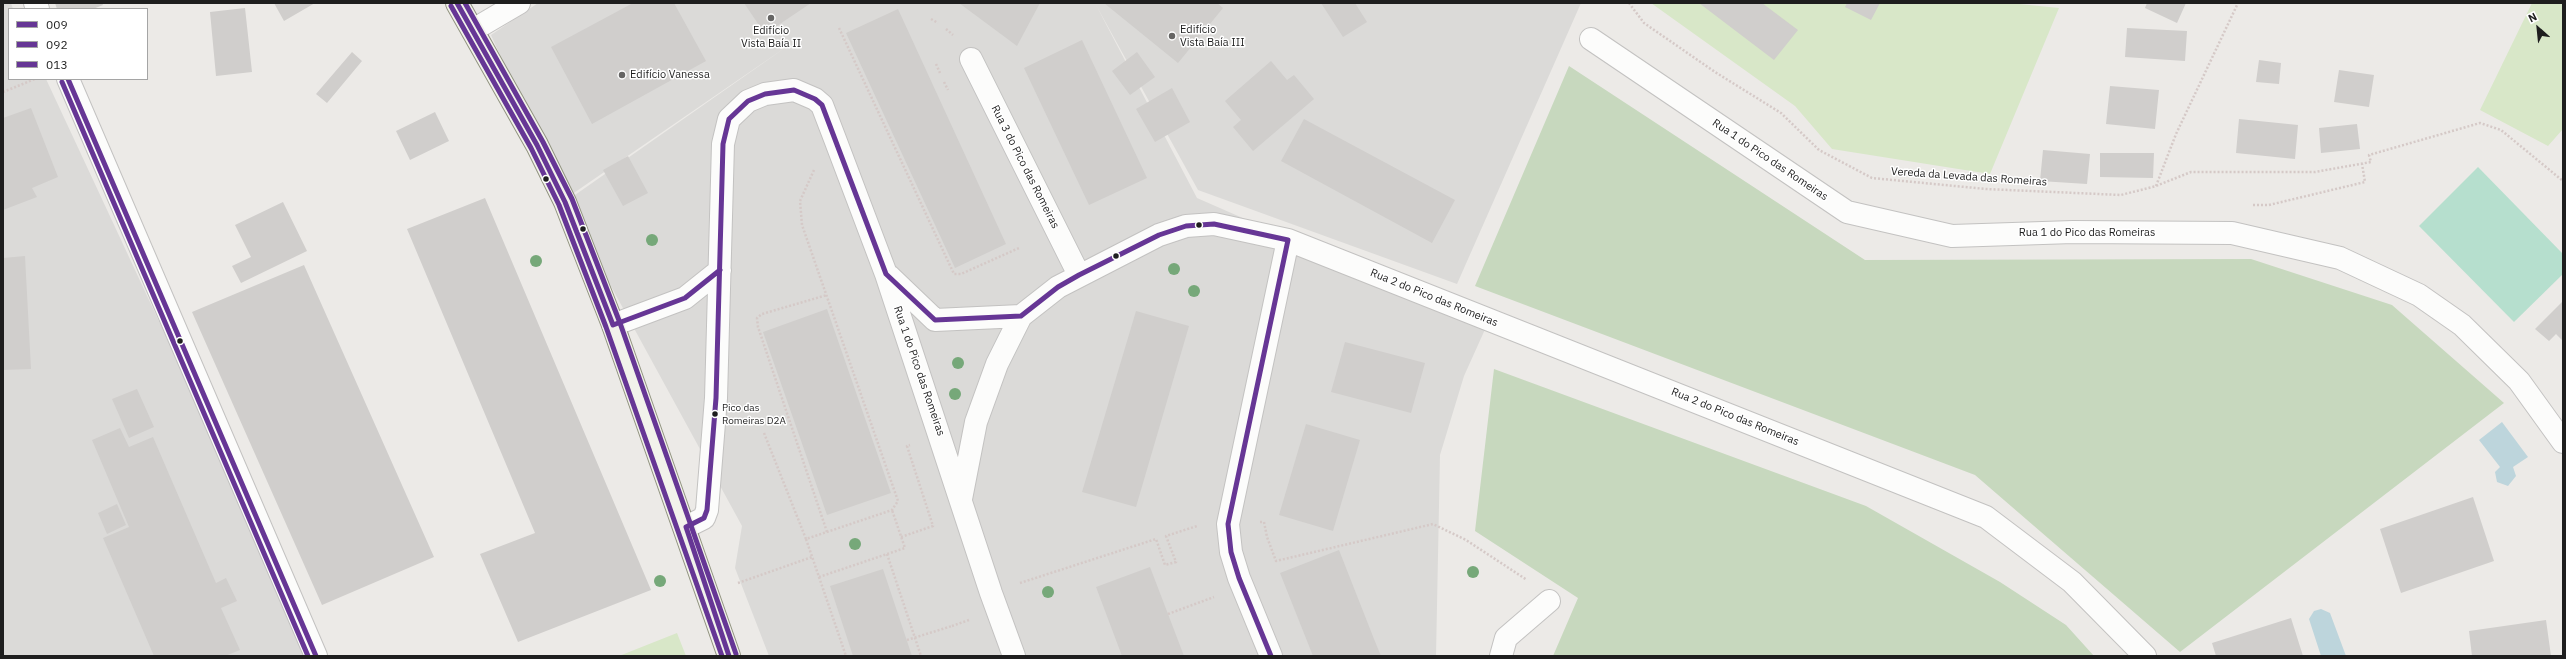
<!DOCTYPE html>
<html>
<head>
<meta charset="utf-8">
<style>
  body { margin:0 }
  #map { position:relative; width:2566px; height:659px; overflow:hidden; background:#eceae7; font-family:"IBM Plex Sans",sans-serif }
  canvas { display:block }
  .frame { position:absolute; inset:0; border:4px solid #1e1e1e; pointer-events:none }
  .legend { position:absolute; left:8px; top:8px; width:140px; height:72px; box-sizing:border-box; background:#fff; border:1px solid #a5a5a5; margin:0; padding:5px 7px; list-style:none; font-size:12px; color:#1e1e1e }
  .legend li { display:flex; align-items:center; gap:8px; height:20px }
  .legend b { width:20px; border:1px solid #a5a5a5 }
  .north { position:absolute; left:2518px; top:8px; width:40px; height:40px; -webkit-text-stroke:3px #fff; paint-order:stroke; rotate:333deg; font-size:11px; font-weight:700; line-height:16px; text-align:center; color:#1e1e1e }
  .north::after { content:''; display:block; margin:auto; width:14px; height:18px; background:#1e1e1e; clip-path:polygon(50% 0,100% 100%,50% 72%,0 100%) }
</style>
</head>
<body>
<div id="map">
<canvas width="2566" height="659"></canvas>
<div class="frame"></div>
<ul class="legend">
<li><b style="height:5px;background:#663695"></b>009</li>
<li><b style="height:5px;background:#663695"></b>092</li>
<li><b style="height:5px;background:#663695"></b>013</li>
</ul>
<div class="north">N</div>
</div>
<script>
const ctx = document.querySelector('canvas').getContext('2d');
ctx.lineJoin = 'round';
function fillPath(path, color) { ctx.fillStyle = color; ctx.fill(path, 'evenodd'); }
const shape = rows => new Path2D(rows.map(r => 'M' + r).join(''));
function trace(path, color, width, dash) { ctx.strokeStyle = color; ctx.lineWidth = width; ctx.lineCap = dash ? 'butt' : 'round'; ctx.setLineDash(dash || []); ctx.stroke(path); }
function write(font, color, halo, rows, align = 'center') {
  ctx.font = font + ' "IBM Plex Sans",sans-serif'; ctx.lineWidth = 3; ctx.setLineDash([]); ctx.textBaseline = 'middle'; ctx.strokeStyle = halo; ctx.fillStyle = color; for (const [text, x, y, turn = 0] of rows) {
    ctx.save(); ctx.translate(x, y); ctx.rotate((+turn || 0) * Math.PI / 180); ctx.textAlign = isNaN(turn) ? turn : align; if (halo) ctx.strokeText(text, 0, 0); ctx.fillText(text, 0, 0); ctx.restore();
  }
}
const residential = shape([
  [3,3,11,3,13,9,9,9,9,79,46,79,315,656,3,656],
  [538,3,1581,3,1457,284,1198,190,1096,5,1197,198,1487,325,1464,376,1440,455,1436,656,769,656,735,568,742,526,565,202,789,45,565,199,491,35]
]);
const grass = shape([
  [1651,3,2009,3,2059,8,1990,174,1832,149,1795,106],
  [2532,3,2563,3,2563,129,2548,146,2480,110],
  [677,633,686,656,619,656]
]);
const forest = shape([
  [1569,66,1865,260,2251,259,2392,305,2504,403,2180,652,1975,475,1475,286],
  [1494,369,1866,506,2000,582,2066,625,2094,656,1553,656,1578,598,1475,531]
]);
const pitch = shape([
  [2478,167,2563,254,2563,274,2514,322,2419,226]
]);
const water = shape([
  [2502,422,2528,457,2513,467,2516,476,2508,486,2497,482,2495,472,2500,467,2479,440],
  [2321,609,2330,613,2346,656,2321,656,2309,619,2314,611]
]);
const building = shape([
  [55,3,102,3,103,5,93,9,57,9],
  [274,3,315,3,284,21],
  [633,3,674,3,706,61,592,124,551,47],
  [744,3,811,3,765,34],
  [959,3,1040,3,1017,46],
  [1104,3,1217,3,1223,8,1178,63],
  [1321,3,1355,3,1367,22,1343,37],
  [1699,3,1762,3,1798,30,1774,60],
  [1847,3,1880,3,1871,20,1845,7],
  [2147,3,2186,3,2177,23,2145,8],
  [245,8,252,72,216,76,210,12],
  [898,9,1006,244,955,268,846,33],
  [2127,28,2187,31,2185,61,2125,57],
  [1082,40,1147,178,1089,205,1024,68],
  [352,52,362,61,327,103,316,94],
  [1137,52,1155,77,1130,95,1112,71],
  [2259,60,2281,63,2279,84,2256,82],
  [1271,61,1287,80,1294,75,1314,99,1253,151,1233,127,1241,120,1225,101],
  [2339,70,2374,75,2369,107,2334,102],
  [2110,86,2159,90,2155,129,2106,124],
  [1172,88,1190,122,1155,142,1136,109],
  [31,108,58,177,32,188,37,197,3,210,3,118],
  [435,112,449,141,410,160,396,131],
  [1304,119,1455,200,1432,243,1281,161],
  [2239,119,2298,125,2295,159,2236,153],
  [2357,124,2360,149,2321,153,2319,128],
  [2043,150,2090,154,2087,184,2040,181],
  [2100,153,2154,153,2153,178,2100,177],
  [628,156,648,193,623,206,603,170],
  [485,198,651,590,518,642,480,554,535,533,407,229],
  [283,202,307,251,241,283,232,266,251,257,235,225],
  [25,256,31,369,3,370,3,258],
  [304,265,434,557,322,605,192,312],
  [2563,301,2563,341,2556,334,2549,341,2535,329],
  [827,309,891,493,827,515,763,332],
  [1136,311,1189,326,1136,507,1082,492],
  [1345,342,1425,363,1411,413,1331,392],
  [137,389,154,427,129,438,112,399],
  [1306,424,1360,440,1333,531,1279,515],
  [120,428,129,447,153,437,216,583,226,578,237,601,221,608,240,650,225,656,154,656,103,538,129,527,92,440],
  [2473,497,2494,561,2401,593,2380,529],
  [117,504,126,525,107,534,98,513],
  [1339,550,1374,639,1381,656,1313,656,1280,573],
  [1150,567,1168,614,1184,656,1122,656,1096,587],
  [883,569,912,656,853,656,830,586],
  [2291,618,2303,656,2216,656,2212,643],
  [2546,620,2551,656,2472,656,2469,631]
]);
const path = shape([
  [1629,3,1644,23,1715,72,1781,113,1819,150,1872,178,1986,189,2121,195,2156,186,2191,172,2315,172,2371,162,2369,155,2480,123,2501,130,2563,181],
  [931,19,938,23],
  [839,28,954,274,961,274,1019,248],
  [946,29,953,35],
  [936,64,940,73],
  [944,82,948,90],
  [3,92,35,79],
  [814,170,800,201,802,225,898,501,892,510,806,539,819,577,905,548,892,510],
  [2156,186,2176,134,2238,3],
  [2253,205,2269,205,2365,182,2362,164],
  [764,433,806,539],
  [1260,522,1264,522,1267,537,1276,561,1433,524,1466,540,1527,580],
  [827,532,758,327,757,318,762,314,827,295],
  [901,537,933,526,907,446,910,445],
  [887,554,921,656],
  [819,577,846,656],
  [738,583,812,557],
  [1020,583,1156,539,1165,565,1176,562,1166,536,1197,526],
  [1168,614,1214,597],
  [952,626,969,620]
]);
const minor = shape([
  [35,3,38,9],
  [473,30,519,3],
  [1591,39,1847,212,1952,236,2073,232,2232,233,2340,258,2419,295,2462,325,2519,381,2563,442],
  [971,59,1079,275],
  [68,79,316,656],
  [889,276,935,320,1021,316],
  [613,325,685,298,720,270],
  [961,499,976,422,997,364,1021,316,1058,287,1159,235,1186,226,1214,224,1288,240,1986,517,2072,582,2145,656],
  [686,527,704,518,707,510,716,398,723,144,729,119,748,101,765,94,794,90,815,99,822,105,835,139,886,274,991,593,1014,656],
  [1271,656,1239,578,1231,552,1228,524,1288,240],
  [1501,656,1506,638,1549,601]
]);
const secondary = shape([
  [457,3,537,145,565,202,613,325,729,656]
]);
const pathBridge = shape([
  [907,640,952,626]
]);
const bus1 = shape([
  [457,3,537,145,565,202,613,325,685,298,720,270],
  [68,79,316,656],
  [729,656,686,527,704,518,707,510,716,398,723,144,729,119,748,101,765,94,794,90,815,99,822,105,886,274,935,320,1021,316,1058,287,1079,275,1159,235,1186,226,1214,224,1288,240],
  [1271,656,1239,578,1231,552,1228,524,1288,240]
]);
const bus2 = shape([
  [451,6,531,148,559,205,606,327,722,656],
  [62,82,308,656]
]);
const bus3 = shape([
  [465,3,543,142,572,199,620,323,736,654]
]);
const trees = [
  [652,240],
  [536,261],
  [1174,269],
  [1194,291],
  [958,363],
  [955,394],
  [855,544],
  [1473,572],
  [660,581],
  [1048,592]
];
const markers = [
  [771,18,4,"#666564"],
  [1172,36,4,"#666564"],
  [622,75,4,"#666564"],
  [546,179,3.5,"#1e1e1e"],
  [1199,225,3.5,"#1e1e1e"],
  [583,229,3.5,"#1e1e1e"],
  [1116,256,3.5,"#1e1e1e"],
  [180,341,3.5,"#1e1e1e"],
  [715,414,3.5,"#1e1e1e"]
];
const busNames = [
  ["Pico das",722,408],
  ["Romeiras D2A",722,421]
];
const poiNames = [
  ["Edifício",1180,30],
  ["Vista Baía III",1180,43],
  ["Edifício",771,31,"center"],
  ["Vista Baía II",771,44,"center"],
  ["Edifício Vanessa",630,75]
];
const streetNames = [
  ["Rua 1 do Pico das Romeiras",1770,160,34],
  ["Rua 3 do Pico das Romeiras",1025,167,63],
  ["Vereda da Levada das Romeiras",1969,177,4],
  ["Rua 1 do Pico das Romeiras",2087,233],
  ["Rua 2 do Pico das Romeiras",1434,298,22],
  ["Rua 1 do Pico das Romeiras",919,371,71],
  ["Rua 2 do Pico das Romeiras",1735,417,22]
];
fillPath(residential, '#dbdad8');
fillPath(grass, '#d8e7c8');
fillPath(forest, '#c7d8be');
fillPath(pitch, '#b6dfce');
fillPath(water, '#bdd5dc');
fillPath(building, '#d0cecc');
trace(minor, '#c3c2c1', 24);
trace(secondary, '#929481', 24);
trace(path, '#d5c9c7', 2.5, [2, 2]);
trace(minor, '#fcfcfb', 22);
trace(secondary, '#f2f2eb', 22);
trace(pathBridge, '#d5c9c7', 2.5, [2, 2]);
trace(bus1, '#663695', 5);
trace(bus2, '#663695', 5);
trace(bus3, '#663695', 5);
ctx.fillStyle = '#76a879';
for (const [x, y] of trees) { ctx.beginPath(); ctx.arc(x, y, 6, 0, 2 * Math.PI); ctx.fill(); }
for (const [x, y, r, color] of markers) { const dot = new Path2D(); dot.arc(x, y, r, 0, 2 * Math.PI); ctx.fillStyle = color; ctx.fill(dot); trace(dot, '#fff', 1.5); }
write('10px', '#1e1e1e', '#fff', busNames, 'left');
write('11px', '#1e1e1e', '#fff', poiNames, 'left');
write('11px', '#1e1e1e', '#fff', streetNames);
</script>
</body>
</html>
